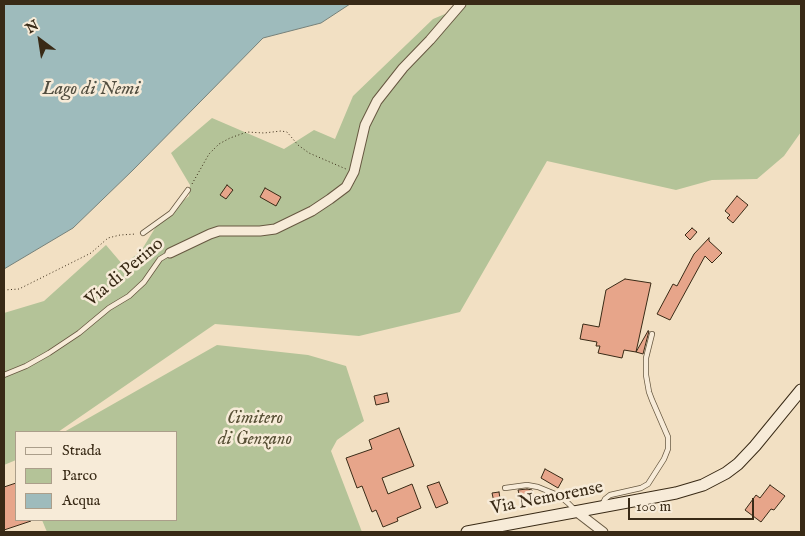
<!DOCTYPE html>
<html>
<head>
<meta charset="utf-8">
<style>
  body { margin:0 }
  #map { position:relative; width:805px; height:536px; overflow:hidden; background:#f2e0c3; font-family:"IM FELL English",serif }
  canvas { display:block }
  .frame { position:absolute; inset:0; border:5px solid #392a16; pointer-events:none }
  .legend { position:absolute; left:15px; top:431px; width:162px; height:90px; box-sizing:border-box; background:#f7ebd8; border:1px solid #ab9e8a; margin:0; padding:6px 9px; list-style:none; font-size:15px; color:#392a16 }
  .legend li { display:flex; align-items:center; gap:10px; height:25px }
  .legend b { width:25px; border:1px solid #ab9e8a }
  .north { position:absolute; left:15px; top:15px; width:50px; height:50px; -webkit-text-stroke:4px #f7ebd8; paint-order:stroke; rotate:329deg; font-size:14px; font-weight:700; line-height:20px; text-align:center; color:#392a16 }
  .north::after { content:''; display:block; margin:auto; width:18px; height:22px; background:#392a16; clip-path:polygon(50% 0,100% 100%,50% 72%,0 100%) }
  .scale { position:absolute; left:628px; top:498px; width:126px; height:22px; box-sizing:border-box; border:2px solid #392a16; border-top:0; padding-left:6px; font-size:15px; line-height:18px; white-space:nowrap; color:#392a16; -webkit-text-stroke:4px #f7ebd8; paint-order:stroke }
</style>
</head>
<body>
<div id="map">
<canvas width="805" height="536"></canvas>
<div class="frame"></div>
<ul class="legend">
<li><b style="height:6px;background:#f7ebd8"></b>Strada</li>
<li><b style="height:14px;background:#b4c398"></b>Parco</li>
<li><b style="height:14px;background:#9ebbbc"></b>Acqua</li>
</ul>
<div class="north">N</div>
<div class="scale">100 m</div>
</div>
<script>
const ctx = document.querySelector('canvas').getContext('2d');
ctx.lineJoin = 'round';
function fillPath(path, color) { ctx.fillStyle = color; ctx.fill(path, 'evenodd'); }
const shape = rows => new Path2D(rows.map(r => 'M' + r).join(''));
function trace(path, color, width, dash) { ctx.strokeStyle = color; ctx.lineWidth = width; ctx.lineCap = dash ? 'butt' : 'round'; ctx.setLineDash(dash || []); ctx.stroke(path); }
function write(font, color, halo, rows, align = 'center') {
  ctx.font = font + ' "IM FELL English",serif'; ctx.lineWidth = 5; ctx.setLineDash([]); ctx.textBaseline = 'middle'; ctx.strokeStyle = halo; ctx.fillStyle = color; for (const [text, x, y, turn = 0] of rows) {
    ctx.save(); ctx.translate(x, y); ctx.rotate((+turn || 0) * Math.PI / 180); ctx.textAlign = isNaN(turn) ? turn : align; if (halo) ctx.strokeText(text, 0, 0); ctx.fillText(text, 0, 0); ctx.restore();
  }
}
const green = shape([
  [469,4,801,4,801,132,784,156,757,179,712,180,676,190,547,161,460,312,359,336,215,324,58,432,16,432,16,460,4,465,4,313,44,301,106,245,123,265,141,251,160,220,189,196,190,185,171,153,212,118,284,149,314,130,335,139,353,96,433,19],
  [217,345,308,355,346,366,364,421,337,440,331,451,362,532,47,532,42,520,176,520,176,432,64,432]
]);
const water = shape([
  [4,4,350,4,321,23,263,38,133,170,73,228,4,269,4,4]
]);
const building = shape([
  [227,185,233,190,226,199,220,195,227,185],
  [265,188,281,197,276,206,260,197,265,188],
  [737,196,748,205,733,223,727,218,730,215,725,211,737,196],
  [692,228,697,232,690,240,685,235,692,228],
  [709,238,709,241,722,253,712,263,705,256,670,320,657,314,673,284,677,286,694,254,709,238],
  [625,279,651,283,636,352,624,350,622,358,598,353,600,346,596,346,597,342,580,339,583,324,599,327,606,290,625,279],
  [648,331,649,331,643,354,636,352,648,331],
  [387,393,389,402,376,405,374,396,387,393],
  [399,428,414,466,382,478,388,494,412,484,421,508,397,518,398,521,383,527,376,510,372,512,362,486,357,488,346,458,372,449,369,440,399,428],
  [545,469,563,479,558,488,541,478,545,469],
  [439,482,448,503,436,508,427,486,439,482],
  [16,483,16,520,31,520,31,521,4,530,4,487,16,483],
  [770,485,785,496,774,510,771,509,761,522,745,510,756,495,760,498,770,485],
  [527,489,532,490,534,498,521,501,518,490,527,489],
  [499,492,501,505,495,506,492,493,499,492]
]);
const path = shape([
  [192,184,209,154,219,144,230,138,247,132,264,133,281,131,287,132,298,145,309,153,346,169],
  [4,290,19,289,91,253,108,238,120,235,136,234]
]);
const service = shape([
  [143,233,171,213,188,190],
  [4,375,26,366,49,353,79,333,109,308,129,296,144,282,160,259,170,253],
  [505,488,527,485,538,487,560,496,568,503,576,511],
  [602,505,605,499,610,495,641,488,648,484,664,459,668,449,668,437,652,400,649,392,646,375,646,358,652,334]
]);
const minor = shape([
  [170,253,210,234,219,231,260,231,275,229,312,211,330,199,346,187,354,172,365,125,377,101,403,68,430,40,461,4],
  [577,512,603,532]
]);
const secondary = shape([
  [467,532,676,493,703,485,726,473,738,464,755,446,801,390]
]);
const streetNames = [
  ["Via di Perino",125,273,-40],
  ["Via Nemorense",547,499,-11]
];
const parkNames = [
  ["Cimitero",255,419],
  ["di Genzano",255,440]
];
const waterNames = [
  ["Lago di Nemi",91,90]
];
fillPath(green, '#b4c398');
fillPath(water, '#9ebbbc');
trace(water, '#76817a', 1);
fillPath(building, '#e7a58a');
trace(building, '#392a16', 1);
trace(service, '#675841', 6);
trace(minor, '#675841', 11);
trace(secondary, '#392a16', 13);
trace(path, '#392a16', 1, [1, 2.5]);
trace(service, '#f7ebd8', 4.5);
trace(minor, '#f7ebd8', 9);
trace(secondary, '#f7ebd8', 11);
write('18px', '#392a16', '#f7ebd8', streetNames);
write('italic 18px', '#585036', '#f7ebd8', parkNames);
write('italic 19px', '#524e40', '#f7ebd8', waterNames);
</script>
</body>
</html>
